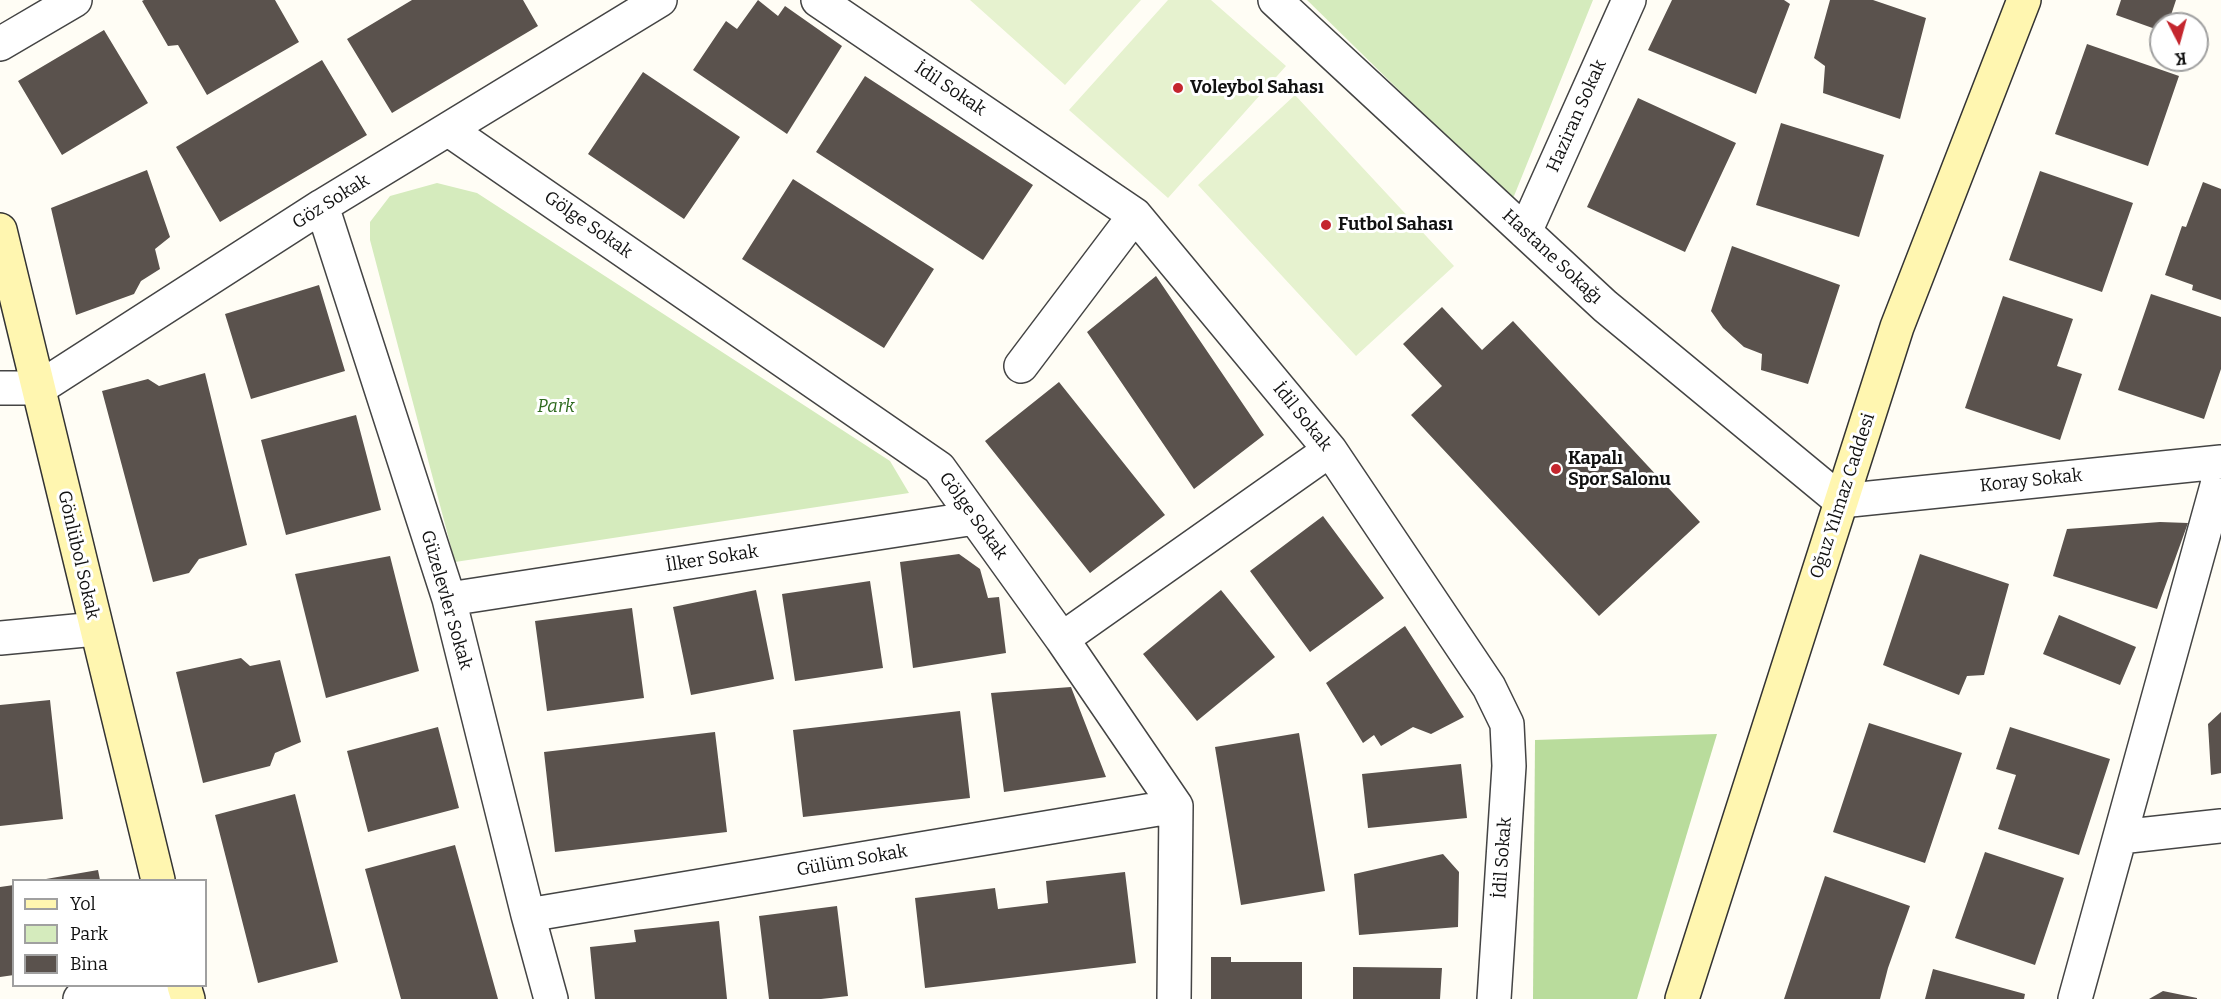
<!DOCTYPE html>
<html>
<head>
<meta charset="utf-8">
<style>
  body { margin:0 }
  #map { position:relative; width:2221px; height:999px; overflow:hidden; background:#fffdf5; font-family:Bitter,serif }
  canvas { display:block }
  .legend { position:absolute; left:12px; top:879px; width:195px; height:108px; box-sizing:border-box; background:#fff; border:2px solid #a0a0a0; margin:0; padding:8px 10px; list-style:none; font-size:18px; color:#111 }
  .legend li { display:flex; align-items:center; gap:12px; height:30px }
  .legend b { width:30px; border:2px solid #a0a0a0 }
  .north { position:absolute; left:2149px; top:12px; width:60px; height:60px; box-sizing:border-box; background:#fff; border:2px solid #a0a0a0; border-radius:50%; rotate:174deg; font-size:16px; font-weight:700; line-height:24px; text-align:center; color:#111 }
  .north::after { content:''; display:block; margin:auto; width:21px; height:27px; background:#c4262e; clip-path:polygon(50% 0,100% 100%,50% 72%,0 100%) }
</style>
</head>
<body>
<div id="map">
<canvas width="2221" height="999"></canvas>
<ul class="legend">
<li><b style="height:8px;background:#fff6b0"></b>Yol</li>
<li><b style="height:16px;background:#d5ebbd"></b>Park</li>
<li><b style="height:16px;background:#5a524d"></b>Bina</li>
</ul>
<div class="north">K</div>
</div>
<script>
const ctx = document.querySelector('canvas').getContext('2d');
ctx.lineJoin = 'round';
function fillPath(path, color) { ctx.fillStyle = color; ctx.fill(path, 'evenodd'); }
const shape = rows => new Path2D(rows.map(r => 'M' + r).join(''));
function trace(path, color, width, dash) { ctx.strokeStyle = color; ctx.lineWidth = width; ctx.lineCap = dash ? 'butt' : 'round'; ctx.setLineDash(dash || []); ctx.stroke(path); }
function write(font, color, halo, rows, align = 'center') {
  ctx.font = font + ' Bitter,serif'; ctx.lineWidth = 6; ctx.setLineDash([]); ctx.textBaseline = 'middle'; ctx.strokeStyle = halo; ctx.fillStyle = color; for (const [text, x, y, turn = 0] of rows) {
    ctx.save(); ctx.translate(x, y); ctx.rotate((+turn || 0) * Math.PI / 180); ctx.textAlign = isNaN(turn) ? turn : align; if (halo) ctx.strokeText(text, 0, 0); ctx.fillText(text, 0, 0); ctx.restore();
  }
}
const green = shape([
  [1307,0,1593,0,1512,201],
  [437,183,477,193,890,461,909,493,455,562,370,240,370,222,390,196]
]);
const forest = shape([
  [1717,734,1637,999,1533,999,1535,740]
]);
const pitch = shape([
  [970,0,1141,0,1065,85],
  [1168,0,1211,0,1286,66,1168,198,1069,110],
  [1295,95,1454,266,1356,356,1198,185]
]);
const building = shape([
  [144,0,275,0,299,42,207,95,178,45,168,46,142,1],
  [412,0,523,0,538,26,392,113,347,39],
  [758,0,778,16,785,6,842,46,787,134,693,70,726,21,737,29],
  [1672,0,1784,0,1790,4,1756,94,1648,50],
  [1830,0,1873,0,1926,18,1900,119,1823,93,1825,66,1814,58],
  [2121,0,2176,0,2168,24,2161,24,2161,31,2116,15],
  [104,30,148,103,62,155,18,81],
  [2087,44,2179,76,2148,166,2055,134],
  [322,60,367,135,220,222,176,147],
  [643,72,740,137,684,219,588,154],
  [865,76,1033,185,983,260,816,152],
  [1638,98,1736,143,1685,252,1587,207],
  [1781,123,1884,155,1859,237,1756,205],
  [147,170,170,237,155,249,160,269,141,281,134,294,76,315,51,208],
  [2040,171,2133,203,2102,292,2009,260],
  [793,179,934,269,884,348,742,259],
  [2203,182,2221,189,2221,300,2192,290,2193,285,2165,275,2182,226,2186,227],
  [1732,246,1840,285,1808,384,1761,370,1762,354,1744,347,1723,328,1711,311],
  [1156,276,1264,435,1194,489,1087,332],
  [319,285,345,371,251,399,225,314],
  [2151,294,2221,317,2221,369,2204,419,2118,390],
  [2003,296,2073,319,2057,366,2082,374,2060,440,1965,408],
  [1442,307,1482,350,1513,321,1700,522,1599,616,1411,415,1442,386,1403,344],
  [205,373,247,545,199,559,189,573,153,582,102,391,148,379,159,386],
  [1059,382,1165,515,1090,573,985,441],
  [356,415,381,510,286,535,261,440],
  [1323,516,1384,598,1310,652,1250,571],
  [2160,522,2188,523,2157,609,2053,576,2067,529],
  [959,554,980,569,988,598,999,597,1006,653,913,668,900,562],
  [1920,554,2009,584,1984,675,1967,676,1959,695,1883,665],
  [390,556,419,671,326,698,295,574],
  [870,581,883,668,795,681,782,594],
  [756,590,774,679,691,695,673,607],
  [1221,590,1275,657,1197,721,1143,654],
  [632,608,644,698,547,711,535,621],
  [2059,615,2136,647,2120,685,2043,654],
  [1405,626,1464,717,1431,734,1413,727,1381,746,1374,735,1363,743,1326,683],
  [241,658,250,666,280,660,301,742,275,753,270,766,203,783,176,672],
  [1071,687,1106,777,1004,792,991,693],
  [50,700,63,819,0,826,0,705],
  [960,711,970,798,803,817,793,730],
  [2221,712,2221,773,2211,775,2208,724],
  [1869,723,1962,753,1925,863,1833,832],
  [438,727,459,808,368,832,347,751],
  [2010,727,2110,759,2079,855,1998,829,2016,775,1996,769],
  [715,732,727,832,555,852,544,752],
  [1299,733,1325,891,1241,905,1215,747],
  [1461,764,1467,818,1368,828,1362,774],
  [295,794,338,962,258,983,215,815],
  [455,845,498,999,401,999,365,869],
  [1985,852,2064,878,2035,965,1955,938],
  [1443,854,1459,872,1458,927,1359,935,1354,874],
  [98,870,100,880,46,880,46,879],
  [1125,872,1136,963,925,988,915,898,995,888,998,909,1048,903,1046,881],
  [1825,876,1910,906,1888,968,1880,999,1784,999],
  [14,885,14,975,0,977,0,887],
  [837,906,848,996,821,999,769,999,759,916],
  [719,921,727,999,595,999,590,947,636,942,634,930],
  [1211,957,1231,957,1231,962,1302,962,1302,999,1211,999],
  [1353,967,1442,968,1440,999,1353,999],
  [1933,969,2025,994,2024,999,1925,999],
  [2163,991,2197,998,2197,999,2149,999]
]);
const street = shape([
  [818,0,1135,215,1330,450,1489,687,1507,724,1509,766,1494,999],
  [1275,0,1605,306,1841,501,2221,462],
  [0,44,75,0],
  [449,130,939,468,1062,639,1176,806,1174,999],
  [322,206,449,599,528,915,551,999],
  [1525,232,1629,0],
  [1021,366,1135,215],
  [0,388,39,388,322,206,660,0],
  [449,599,975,518],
  [0,638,96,629],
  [1062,639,1330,450],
  [2120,837,2221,826],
  [528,915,1176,806],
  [80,999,185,987],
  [2075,999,2221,471]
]);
const secondary = shape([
  [0,230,158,880],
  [184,986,188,999],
  [1682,999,1897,327,2024,0]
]);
const markers = [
  [1178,88,6,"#c4262e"],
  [1326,225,6,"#c4262e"],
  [1556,469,6,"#c4262e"]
];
const poiNames = [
  ["Voleybol Sahası",1190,88],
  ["Futbol Sahası",1338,225],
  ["Kapalı",1568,459],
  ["Spor Salonu",1568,480]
];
const streetNames = [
  ["İdil Sokak",950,89,34],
  ["Haziran Sokak",1577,116,-66],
  ["Göz Sokak",331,202,-32],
  ["Gölge Sokak",588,225,35],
  ["Hastane Sokağı",1552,257,43],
  ["İdil Sokak",1302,417,51],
  ["Koray Sokak",2031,481,-6],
  ["Oğuz Yılmaz Caddesi",1843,496,-72],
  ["Gölge Sokak",973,516,54],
  ["Gönlübol Sokak",78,555,77],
  ["İlker Sokak",712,559,-9],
  ["Güzelevler Sokak",446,600,74],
  ["İdil Sokak",1503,858,-86],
  ["Gülüm Sokak",852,861,-10]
];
const parkNames = [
  ["Park",556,407]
];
fillPath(green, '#d5ebbd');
fillPath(forest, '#b9dc9c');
fillPath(pitch, '#e6f2cf');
fillPath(building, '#5a524d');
trace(street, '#444', 36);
trace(secondary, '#333', 36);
trace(street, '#fff', 33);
trace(secondary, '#fff6b0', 33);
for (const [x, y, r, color] of markers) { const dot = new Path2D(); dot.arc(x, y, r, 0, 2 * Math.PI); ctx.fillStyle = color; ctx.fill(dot); trace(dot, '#fff', 2); }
write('bold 18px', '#111', '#fff', poiNames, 'left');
write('18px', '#111', '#fff', streetNames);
write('italic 18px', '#2f6b1f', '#fff', parkNames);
</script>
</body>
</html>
